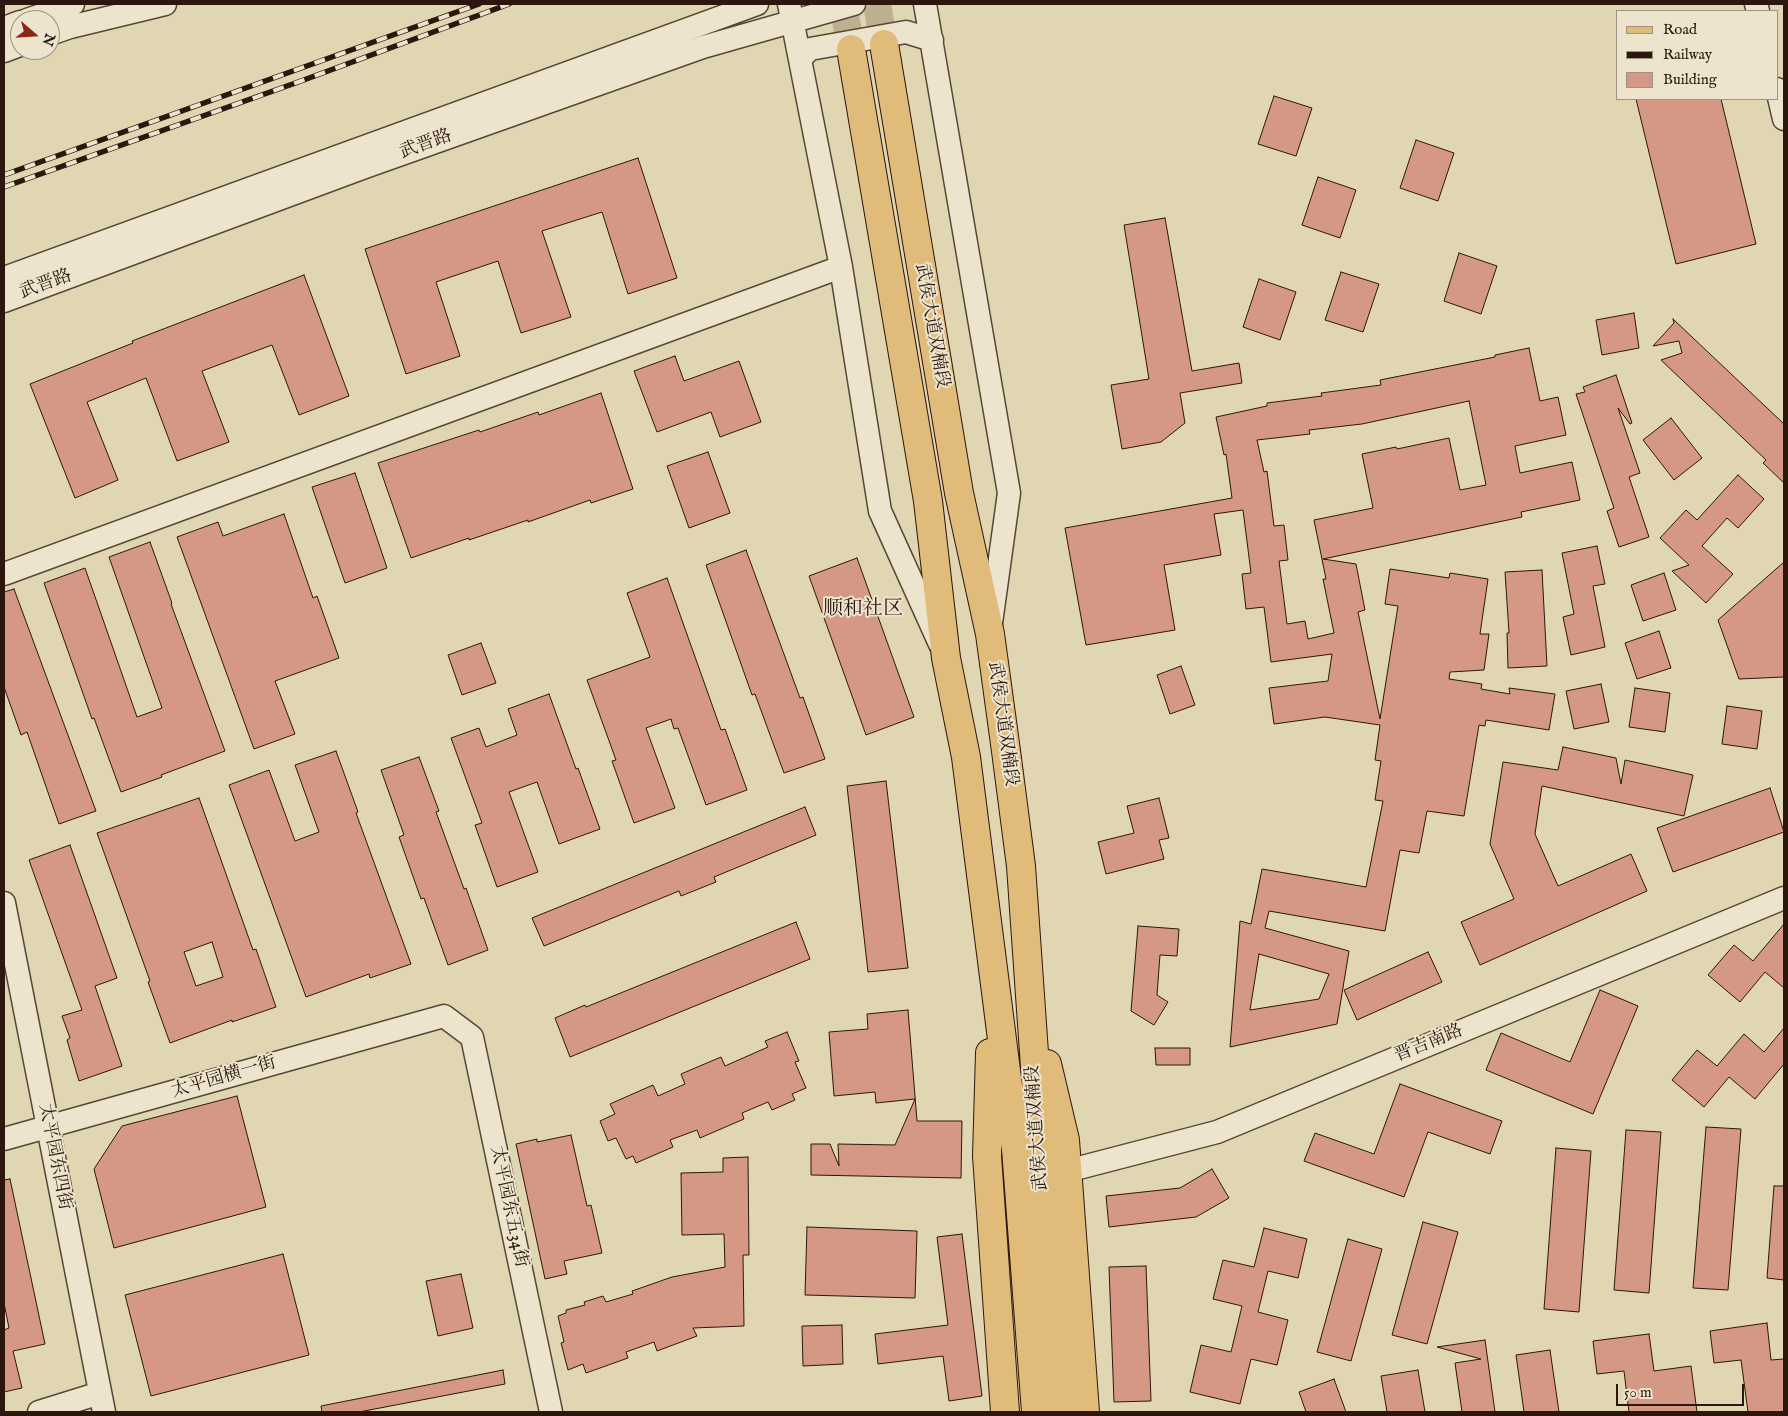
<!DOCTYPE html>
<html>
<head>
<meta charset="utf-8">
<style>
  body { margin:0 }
  #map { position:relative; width:1788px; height:1416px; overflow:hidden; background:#e1d6b2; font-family:"IM FELL English",serif }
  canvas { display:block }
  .frame { position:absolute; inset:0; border:5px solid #2c160e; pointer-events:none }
  .legend { position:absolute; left:1616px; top:10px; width:162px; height:90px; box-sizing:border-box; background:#ece4cd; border:1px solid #9f9281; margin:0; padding:6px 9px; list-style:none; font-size:15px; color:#2c160e }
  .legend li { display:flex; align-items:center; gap:10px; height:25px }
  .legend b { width:25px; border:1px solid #9f9281 }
  .north { position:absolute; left:10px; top:10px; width:50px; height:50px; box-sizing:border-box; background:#ece4cd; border:1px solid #9f9281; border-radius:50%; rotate:109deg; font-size:14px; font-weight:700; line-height:20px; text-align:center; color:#2c160e }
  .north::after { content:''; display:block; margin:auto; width:18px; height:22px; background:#8f2418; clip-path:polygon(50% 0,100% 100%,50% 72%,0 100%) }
  .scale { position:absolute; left:1616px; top:1384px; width:128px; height:22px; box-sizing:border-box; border:2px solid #2c160e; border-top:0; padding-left:6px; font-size:15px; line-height:18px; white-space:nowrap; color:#2c160e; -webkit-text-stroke:4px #ece4cd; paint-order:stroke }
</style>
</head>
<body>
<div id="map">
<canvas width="1788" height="1416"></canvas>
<div class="frame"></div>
<ul class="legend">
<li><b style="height:6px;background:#e0bb79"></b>Road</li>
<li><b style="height:6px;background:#2c160e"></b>Railway</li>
<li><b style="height:14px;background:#d49884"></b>Building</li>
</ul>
<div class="north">N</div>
<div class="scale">50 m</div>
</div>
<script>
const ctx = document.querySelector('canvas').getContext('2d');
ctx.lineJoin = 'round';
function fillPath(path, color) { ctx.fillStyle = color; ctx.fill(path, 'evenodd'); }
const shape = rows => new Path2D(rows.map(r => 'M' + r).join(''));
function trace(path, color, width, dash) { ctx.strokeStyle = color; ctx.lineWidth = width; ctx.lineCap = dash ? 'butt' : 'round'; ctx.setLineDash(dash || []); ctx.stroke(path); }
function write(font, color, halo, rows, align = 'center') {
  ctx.font = font + ' "IM FELL English","Noto Serif SC",serif'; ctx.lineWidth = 4; ctx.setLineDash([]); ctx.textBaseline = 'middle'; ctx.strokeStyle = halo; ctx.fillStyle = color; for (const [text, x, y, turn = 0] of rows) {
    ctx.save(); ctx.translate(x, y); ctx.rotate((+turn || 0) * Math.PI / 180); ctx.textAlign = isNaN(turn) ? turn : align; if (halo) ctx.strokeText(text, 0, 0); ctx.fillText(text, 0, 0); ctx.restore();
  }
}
const building = shape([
  [1274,96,1312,108,1296,156,1258,144,1274,96],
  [1636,99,1721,99,1756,244,1676,264,1636,99],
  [1416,140,1454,153,1438,201,1400,188,1416,140],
  [638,158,677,278,628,294,602,212,542,231,571,317,521,333,498,261,436,282,460,356,406,374,365,249,638,158],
  [1318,177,1356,190,1340,238,1302,225,1318,177],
  [1165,218,1192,371,1239,363,1242,383,1180,393,1185,423,1161,442,1122,449,1111,385,1149,379,1124,225,1165,218],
  [1459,253,1497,266,1481,314,1444,301,1459,253],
  [1341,272,1379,284,1363,332,1325,320,1341,272],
  [304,275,349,396,299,415,272,345,202,371,229,442,177,461,146,378,87,402,118,480,75,498,30,384,133,343,132,341,304,275],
  [1259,279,1296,292,1280,340,1243,327,1259,279],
  [1634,313,1639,348,1602,355,1596,320,1634,313],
  [1673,319,1784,424,1784,483,1763,463,1766,460,1661,360,1682,353,1679,341,1653,346,1674,323,1673,319],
  [1529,348,1540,401,1558,397,1566,435,1515,446,1520,473,1572,462,1580,500,1521,512,1522,517,1323,559,1356,564,1365,610,1358,612,1380,719,1398,606,1385,604,1390,569,1449,578,1450,573,1488,579,1480,634,1489,634,1484,670,1450,672,1449,679,1482,684,1481,689,1510,694,1509,688,1555,694,1549,730,1486,720,1485,726,1479,725,1464,816,1427,811,1419,853,1400,850,1385,931,1269,911,1265,928,1349,951,1337,1024,1230,1047,1240,921,1251,924,1262,869,1366,887,1383,801,1375,800,1381,761,1375,760,1380,725,1325,717,1274,724,1269,688,1328,681,1332,654,1271,662,1264,607,1246,609,1242,574,1251,573,1243,510,1214,514,1221,555,1164,565,1175,630,1086,645,1065,528,1232,498,1226,454,1224,455,1216,417,1267,406,1267,403,1322,396,1321,393,1381,385,1380,380,1495,357,1495,355,1529,348],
  [1469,401,1486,485,1460,490,1449,438,1397,449,1396,447,1362,454,1373,508,1314,520,1326,579,1323,579,1334,633,1308,639,1305,621,1287,624,1279,561,1288,560,1284,525,1274,526,1267,471,1264,472,1257,440,1310,434,1309,430,1362,424,1469,401],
  [1259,954,1329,974,1319,999,1250,1010,1259,954],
  [675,356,684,381,739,361,761,422,720,437,711,412,657,432,634,371,675,356],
  [1616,375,1632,423,1630,424,1618,408,1640,473,1629,477,1649,537,1619,547,1607,511,1614,508,1576,394,1585,392,1583,387,1616,375],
  [601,393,633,489,591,503,590,500,528,522,528,520,469,540,469,538,411,558,378,463,479,430,480,432,538,412,539,415,601,393],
  [1671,418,1702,458,1674,480,1643,440,1671,418],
  [708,452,730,513,689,528,667,466,708,452],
  [355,473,387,568,345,583,312,487,355,473],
  [1738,475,1764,499,1738,528,1727,518,1702,546,1733,574,1706,603,1672,571,1689,565,1660,538,1686,510,1697,520,1738,475],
  [284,514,313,598,317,596,339,658,275,681,295,734,254,749,177,537,218,522,223,536,284,514],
  [150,542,172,603,171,604,225,751,161,775,162,777,121,792,94,718,92,719,44,583,85,568,137,717,162,708,109,557,150,542],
  [1597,546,1605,584,1593,586,1605,647,1571,655,1563,617,1574,614,1562,553,1597,546],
  [746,550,800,698,803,697,825,759,784,773,755,694,752,695,706,565,746,550],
  [857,558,914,717,866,735,809,576,857,558],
  [1784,562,1784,677,1739,679,1718,620,1784,562],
  [1542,570,1547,666,1508,668,1507,633,1509,633,1505,572,1542,570],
  [1664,573,1676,610,1643,621,1631,585,1664,573],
  [667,578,721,730,725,729,747,790,706,805,678,728,674,729,671,719,646,728,675,808,634,823,612,761,616,760,587,680,650,657,627,593,667,578],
  [14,589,96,811,59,824,27,732,21,735,4,687,4,592,14,589],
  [1659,631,1671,668,1637,679,1625,643,1659,631],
  [481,643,496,683,462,695,448,655,481,643],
  [1181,666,1195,705,1170,714,1157,675,1181,666],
  [1601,684,1609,722,1574,729,1566,691,1601,684],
  [1635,688,1670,693,1665,732,1629,727,1635,688],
  [549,694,576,769,578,768,600,829,559,844,537,782,509,792,538,872,497,887,475,825,482,823,451,738,479,728,486,747,517,735,508,709,549,694],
  [1727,706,1762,711,1757,749,1722,744,1727,706],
  [1563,747,1616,758,1621,784,1625,760,1693,775,1684,816,1542,786,1535,834,1558,886,1631,854,1647,891,1480,965,1461,922,1514,899,1490,844,1503,762,1558,770,1563,747],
  [336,751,358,812,356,813,411,964,370,978,369,974,306,997,229,785,269,770,295,841,319,832,295,765,336,751],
  [419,757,439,811,436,812,464,889,466,888,488,950,448,965,424,898,421,899,399,837,404,835,381,770,419,757],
  [886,781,908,968,868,972,847,786,886,781],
  [1770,788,1784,832,1673,872,1657,828,1770,788],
  [199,798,253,950,256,949,276,1007,232,1022,232,1020,170,1043,148,982,150,981,97,833,199,798],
  [212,942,223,977,196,986,184,952,212,942],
  [1159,798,1169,838,1159,840,1164,859,1106,874,1098,842,1134,833,1127,806,1159,798],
  [805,807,816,835,714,877,716,882,681,896,679,891,544,946,532,918,805,807],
  [70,845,117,978,95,986,122,1066,79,1081,67,1040,70,1038,62,1016,82,1010,29,860,70,845],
  [796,922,810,959,570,1057,555,1018,585,1005,586,1007,796,922],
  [1784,924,1784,988,1765,972,1740,1002,1708,975,1734,945,1753,961,1784,924],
  [1138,926,1179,929,1177,956,1160,955,1157,995,1168,1002,1154,1025,1131,1011,1138,926],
  [1428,952,1442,982,1357,1020,1344,990,1428,952],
  [1600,990,1638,1006,1593,1114,1486,1070,1501,1033,1570,1062,1600,990],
  [908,1010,917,1121,962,1121,961,1178,811,1175,811,1144,830,1144,839,1166,838,1144,895,1145,915,1099,876,1103,875,1092,834,1096,829,1032,868,1029,867,1014,908,1010],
  [1784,1028,1784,1064,1755,1099,1729,1077,1704,1107,1672,1080,1697,1050,1717,1066,1744,1034,1764,1052,1784,1028],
  [787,1032,799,1061,795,1062,806,1088,792,1094,795,1100,772,1110,768,1102,742,1113,744,1119,700,1138,697,1130,670,1140,673,1147,636,1163,633,1156,626,1159,616,1138,608,1141,600,1121,615,1114,610,1104,653,1085,658,1096,685,1084,681,1074,721,1057,725,1066,768,1047,765,1041,787,1032],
  [1155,1048,1190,1048,1190,1065,1156,1065,1155,1048],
  [1400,1084,1502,1121,1490,1154,1428,1132,1404,1197,1304,1161,1315,1133,1374,1154,1400,1084],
  [237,1096,266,1207,114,1248,94,1169,122,1126,237,1096],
  [1706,1127,1741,1129,1728,1290,1693,1288,1706,1127],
  [1626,1130,1661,1132,1649,1293,1614,1290,1626,1130],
  [571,1135,587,1206,591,1205,602,1253,564,1261,567,1274,545,1279,516,1144,537,1139,537,1142,571,1135],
  [1556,1148,1591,1151,1579,1312,1544,1309,1556,1148],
  [748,1157,749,1255,743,1255,744,1326,693,1328,697,1336,657,1351,654,1342,626,1352,628,1358,586,1373,583,1364,568,1370,561,1343,564,1342,558,1316,566,1313,566,1310,585,1305,584,1302,603,1296,606,1302,633,1294,632,1291,672,1277,725,1267,724,1234,682,1235,681,1173,723,1172,723,1158,748,1157],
  [1212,1169,1229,1198,1196,1217,1109,1227,1106,1196,1180,1188,1212,1169],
  [10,1179,45,1344,13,1351,22,1388,4,1392,4,1330,9,1328,4,1303,4,1180,10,1179],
  [1774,1186,1784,1186,1784,1280,1767,1278,1774,1186],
  [1423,1222,1458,1232,1427,1344,1392,1335,1423,1222],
  [807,1227,917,1231,915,1298,805,1295,807,1227],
  [1264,1228,1307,1239,1298,1278,1268,1271,1258,1312,1288,1320,1277,1365,1251,1359,1240,1404,1190,1392,1201,1345,1231,1352,1242,1306,1213,1299,1223,1260,1254,1267,1264,1228],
  [962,1234,982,1396,949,1401,943,1356,878,1364,875,1334,948,1325,937,1237,962,1234],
  [1348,1239,1382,1249,1351,1361,1317,1352,1348,1239],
  [283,1254,309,1355,151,1396,125,1295,283,1254],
  [1146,1266,1151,1401,1114,1402,1109,1267,1146,1266],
  [461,1274,473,1328,438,1336,426,1281,461,1274],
  [1767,1323,1771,1360,1784,1359,1784,1412,1748,1412,1741,1360,1714,1363,1710,1331,1767,1323],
  [842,1325,843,1364,803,1366,802,1326,842,1325],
  [1649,1334,1654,1371,1691,1366,1697,1412,1629,1412,1624,1371,1597,1374,1593,1341,1649,1334],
  [1485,1340,1495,1412,1462,1412,1455,1363,1481,1359,1437,1347,1485,1340],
  [1550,1350,1559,1412,1524,1412,1516,1355,1550,1350],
  [503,1370,505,1384,359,1412,322,1412,321,1406,503,1370],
  [1418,1370,1425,1412,1387,1412,1381,1376,1418,1370],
  [1334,1379,1346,1412,1306,1412,1299,1392,1334,1379]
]);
const majorTunnel = shape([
  [843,4,851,49],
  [877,4,884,44]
]);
const minor = shape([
  [789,4,841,267,880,511,940,644],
  [925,4,1009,493,991,623],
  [1756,4,1758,11],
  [27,20,73,4],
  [4,28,20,22],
  [50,34,70,27,165,4],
  [4,51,20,45],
  [800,59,810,49,906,32,932,40],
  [1777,89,1784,119],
  [4,278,757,4],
  [4,301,365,167,703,47,854,4],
  [4,574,841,267],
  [4,903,104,1412],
  [4,1139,444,1016,472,1037,551,1412],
  [1067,1171,1217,1132,1784,898],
  [39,1412,100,1393]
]);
const major = shape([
  [884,44,959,493,990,634,1006,751,1021,866,1059,1412],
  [851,49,928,501,946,658,966,757,1016,1149,1036,1412],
  [990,1053,987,1156,1005,1412],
  [1047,1064,1065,1140,1085,1412]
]);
const rail = shape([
  [4,175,479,4],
  [4,187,301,81,509,4]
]);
const streetNames = [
  ["武晋路",426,145,-20],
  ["武晋路",46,285,-20],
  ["武侯大道双楠段",931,326,80],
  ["武侯大道双楠段",1002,724,82],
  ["晋吉南路",1429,1044,-22],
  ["太平园横一街",224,1078,-16],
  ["武侯大道双楠段",1038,1128,-94],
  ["太平园东四街",54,1157,79],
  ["太平园东五34街",508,1207,78]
];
const quarterNames = [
  ["顺和社区",863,610]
];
fillPath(building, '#d49884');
trace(building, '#2c160e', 1);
trace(majorTunnel, '#bdb091', 28, [28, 14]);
trace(minor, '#594637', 25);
trace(major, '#2c160e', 30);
trace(minor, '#ece4cd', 22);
trace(major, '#e0bb79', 28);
trace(rail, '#2c160e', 5.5);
trace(rail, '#ece4cd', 4, [11]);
write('18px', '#2c160e', '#ece4cd', streetNames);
write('20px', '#2c160e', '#ece4cd', quarterNames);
</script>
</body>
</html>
